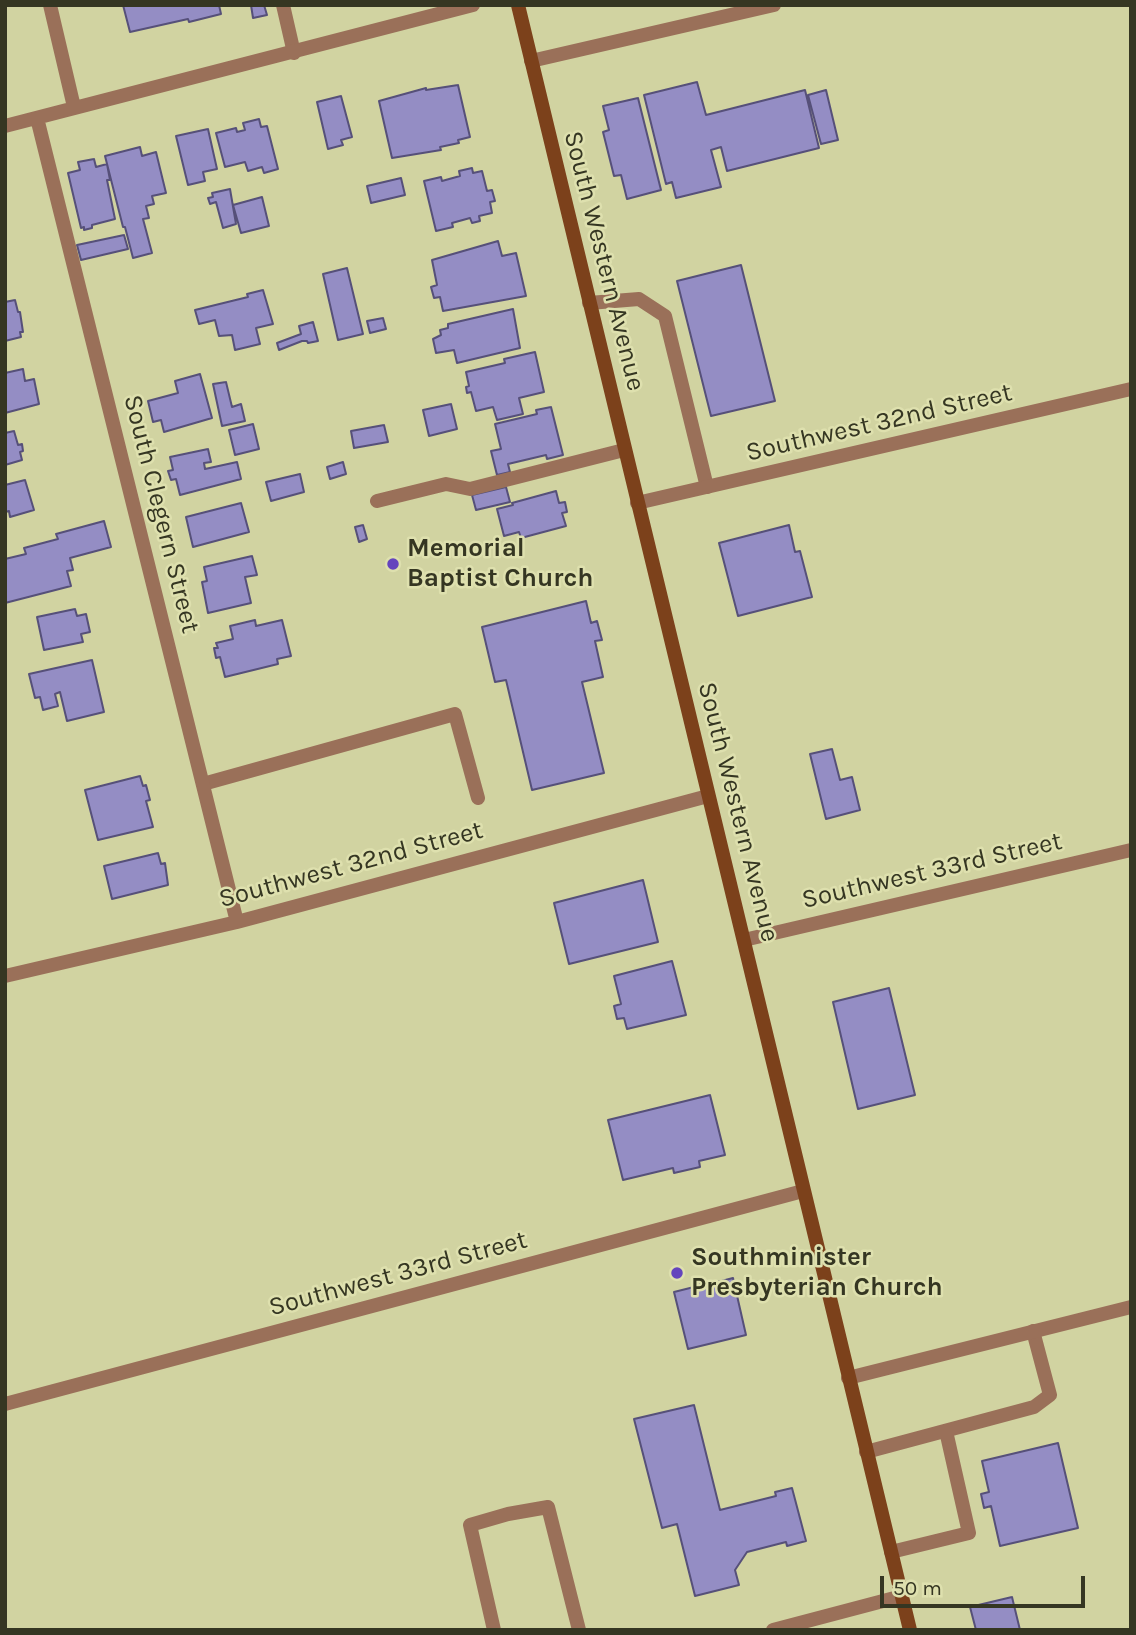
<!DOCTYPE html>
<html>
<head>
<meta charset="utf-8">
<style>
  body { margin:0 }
  #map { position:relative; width:1136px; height:1635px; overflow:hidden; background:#d1d3a1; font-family:Karla,sans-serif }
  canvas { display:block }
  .frame { position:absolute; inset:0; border:7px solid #353622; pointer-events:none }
  .scale { position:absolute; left:880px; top:1576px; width:205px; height:32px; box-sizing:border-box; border:4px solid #353622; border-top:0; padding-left:9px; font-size:21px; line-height:24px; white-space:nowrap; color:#353622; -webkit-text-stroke:5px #dee0ae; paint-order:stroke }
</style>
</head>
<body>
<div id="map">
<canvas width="1136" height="1635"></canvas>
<div class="frame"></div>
<div class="scale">50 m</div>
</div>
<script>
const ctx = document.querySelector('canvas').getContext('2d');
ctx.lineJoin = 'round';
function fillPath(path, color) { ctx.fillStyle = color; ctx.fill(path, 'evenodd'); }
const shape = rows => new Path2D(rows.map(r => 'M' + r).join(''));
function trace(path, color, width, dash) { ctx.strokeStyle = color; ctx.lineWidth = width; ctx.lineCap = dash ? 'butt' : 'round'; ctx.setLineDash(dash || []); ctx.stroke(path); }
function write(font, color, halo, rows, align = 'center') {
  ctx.font = font + ' Karla,sans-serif'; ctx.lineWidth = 5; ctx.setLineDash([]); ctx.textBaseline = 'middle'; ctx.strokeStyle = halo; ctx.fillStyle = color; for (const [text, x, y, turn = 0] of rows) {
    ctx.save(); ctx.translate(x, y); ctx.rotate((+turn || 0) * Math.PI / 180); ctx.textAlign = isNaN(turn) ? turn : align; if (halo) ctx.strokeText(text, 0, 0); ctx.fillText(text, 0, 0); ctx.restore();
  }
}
const building = shape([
  [123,5,219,5,221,14,189,22,188,19,130,32,123,5],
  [251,5,264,5,267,15,253,18,251,5],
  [697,82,706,115,805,90,819,148,727,171,721,147,711,150,721,187,676,198,672,182,666,184,644,95,697,82],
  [458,85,470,137,458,140,459,143,440,147,441,150,392,158,379,101,426,88,426,90,458,85],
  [826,90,838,140,821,144,808,95,826,90],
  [341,96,352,137,341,140,343,145,328,149,317,102,341,96],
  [638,98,661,190,627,199,621,175,614,176,603,132,609,130,603,106,638,98],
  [259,119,261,127,267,126,278,169,264,173,262,167,248,171,245,162,225,167,216,133,236,128,237,132,245,130,243,123,259,119],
  [208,129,217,169,203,172,205,181,188,185,176,136,208,129],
  [140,147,142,156,156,152,166,193,152,196,154,204,146,206,149,218,143,219,152,253,133,258,125,227,123,227,105,156,140,147],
  [94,159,96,167,107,164,110,180,107,180,115,219,92,225,92,228,84,230,84,227,81,228,68,173,80,170,78,162,94,159],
  [472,168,473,173,482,171,487,191,492,190,495,201,490,202,492,213,479,216,480,221,472,223,470,218,452,223,453,227,436,231,424,181,441,177,442,181,460,176,459,171,472,168],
  [401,178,405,195,371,203,367,186,401,178],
  [230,189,236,224,223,228,216,202,210,204,208,198,213,197,212,193,230,189],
  [262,197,269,226,241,233,233,205,262,197],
  [124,235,128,249,81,260,77,245,124,235],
  [498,241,502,256,516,253,526,296,443,311,440,297,434,298,431,287,437,285,432,260,498,241],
  [741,265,775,401,711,416,677,281,741,265],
  [347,268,363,334,338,340,323,274,347,268],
  [263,290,273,324,256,328,260,344,235,350,232,335,219,336,215,320,199,324,195,310,248,297,247,294,263,290],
  [15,300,18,312,20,312,23,332,20,332,21,337,5,341,5,302,15,300],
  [513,309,520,348,457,363,454,350,436,353,433,339,441,335,440,330,448,328,448,324,513,309],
  [383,318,386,329,370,333,367,321,383,318],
  [313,322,318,341,308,343,307,341,302,341,279,350,277,343,301,334,299,326,313,322],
  [535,352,544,392,519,398,523,414,497,420,493,407,476,411,471,392,467,393,466,387,469,386,466,372,505,363,504,359,535,352],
  [23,369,25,381,34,379,39,404,5,413,5,373,23,369],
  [200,374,212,418,164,432,161,420,153,422,148,401,178,393,175,381,200,374],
  [226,382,232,407,241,404,245,421,222,426,213,384,226,382],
  [451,404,457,429,429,436,423,410,451,404],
  [551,407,563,455,547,459,546,455,508,464,510,472,497,475,491,451,501,449,495,424,537,414,536,410,551,407],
  [253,424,259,449,235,455,229,430,253,424],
  [384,425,388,442,354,448,351,431,384,425],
  [14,431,18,445,22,444,23,451,20,452,22,460,5,465,5,433,14,431],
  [208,449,211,462,204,463,205,469,237,462,241,479,180,495,176,479,171,480,168,471,173,470,170,457,208,449],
  [343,462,346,474,330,479,327,467,343,462],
  [300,474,304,492,271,501,266,482,300,474],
  [25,480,34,510,10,517,9,511,5,512,5,485,25,480],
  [506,487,510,502,476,510,472,495,506,487],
  [556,491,559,503,565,502,567,512,562,513,566,526,521,538,519,532,504,536,497,509,513,505,512,503,556,491],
  [241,503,249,532,193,547,186,517,241,503],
  [104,521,111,547,70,558,73,570,67,571,71,586,5,603,5,559,26,554,24,548,58,539,56,534,104,521],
  [363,525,367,539,359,542,355,527,363,525],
  [789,525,795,552,800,551,812,597,738,616,719,543,789,525],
  [252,556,257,575,245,577,251,603,208,613,202,582,207,581,204,567,252,556],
  [586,601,591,623,597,621,602,640,595,641,603,677,582,682,604,773,532,790,506,680,495,682,482,627,586,601],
  [75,609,77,616,86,614,90,632,81,634,83,642,44,650,37,617,75,609],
  [255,620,256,626,282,620,291,656,277,659,278,664,225,677,220,657,216,658,214,648,218,648,216,643,233,639,230,626,255,620],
  [92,660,104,712,67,721,60,692,55,694,58,706,43,710,40,697,35,698,29,674,92,660],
  [832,749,840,780,852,777,860,810,826,819,810,754,832,749],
  [140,776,143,786,146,785,150,800,146,801,153,827,98,840,85,790,140,776],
  [158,853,161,864,165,863,168,885,112,899,104,866,158,853],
  [643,880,658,942,569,964,554,903,643,880],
  [672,961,686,1015,627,1029,624,1018,617,1019,614,1006,621,1004,614,976,672,961],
  [889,988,915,1095,858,1109,833,1002,889,988],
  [710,1095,725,1155,699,1161,700,1167,674,1173,673,1168,623,1180,608,1120,710,1095],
  [733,1278,746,1335,688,1349,674,1292,698,1286,698,1283,706,1281,706,1285,733,1278],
  [694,1405,720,1510,776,1496,775,1492,792,1488,806,1541,787,1546,786,1542,747,1552,735,1570,739,1585,695,1596,677,1524,662,1528,634,1419,694,1405],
  [1058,1443,1078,1528,1000,1546,991,1506,984,1508,981,1494,989,1492,982,1461,1058,1443],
  [1012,1597,1020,1630,976,1630,970,1607,1012,1597]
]);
const service = shape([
  [283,5,294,53],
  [589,303,639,299,665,316,707,487],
  [377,501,446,484,470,489,624,450],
  [203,784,455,714,478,798],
  [866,1452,1034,1407,1050,1395,1033,1331],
  [891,1552,969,1533,946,1431],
  [494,1630,470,1525,508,1514,548,1507,579,1630]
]);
const minor = shape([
  [50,5,74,107],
  [531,61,774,5],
  [37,118,237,922],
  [5,126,473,5],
  [637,503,1131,389],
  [744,940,1131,850],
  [5,976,237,922,708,796],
  [848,1378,1131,1307],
  [5,1404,803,1191],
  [773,1630,902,1596]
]);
const secondary = shape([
  [518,5,910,1630]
]);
const markers = [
  [393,564,7,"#6444bd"],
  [677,1273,7,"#6444bd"]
];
const streetNames = [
  ["South Western Avenue",604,261,76],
  ["Southwest 32nd Street",879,423,-13],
  ["South Clegern Street",161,514,76],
  ["South Western Avenue",738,812,76],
  ["Southwest 32nd Street",351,865,-15],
  ["Southwest 33rd Street",932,871,-13],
  ["Southwest 33rd Street",398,1274,-15]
];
const poiNames = [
  ["Memorial",407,549],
  ["Baptist Church",407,579],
  ["Southminister",691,1258],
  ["Presbyterian Church",691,1288]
];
fillPath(building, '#948dc4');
trace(building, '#565079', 2);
trace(service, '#9a7059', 14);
trace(minor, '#9a7059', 14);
trace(secondary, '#7c411b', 14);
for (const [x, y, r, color] of markers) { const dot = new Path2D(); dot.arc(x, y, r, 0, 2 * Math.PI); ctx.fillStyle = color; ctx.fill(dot); trace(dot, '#dee0ae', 2.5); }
write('26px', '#353622', '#dee0ae', streetNames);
write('bold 26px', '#353622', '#dee0ae', poiNames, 'left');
</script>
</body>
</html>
